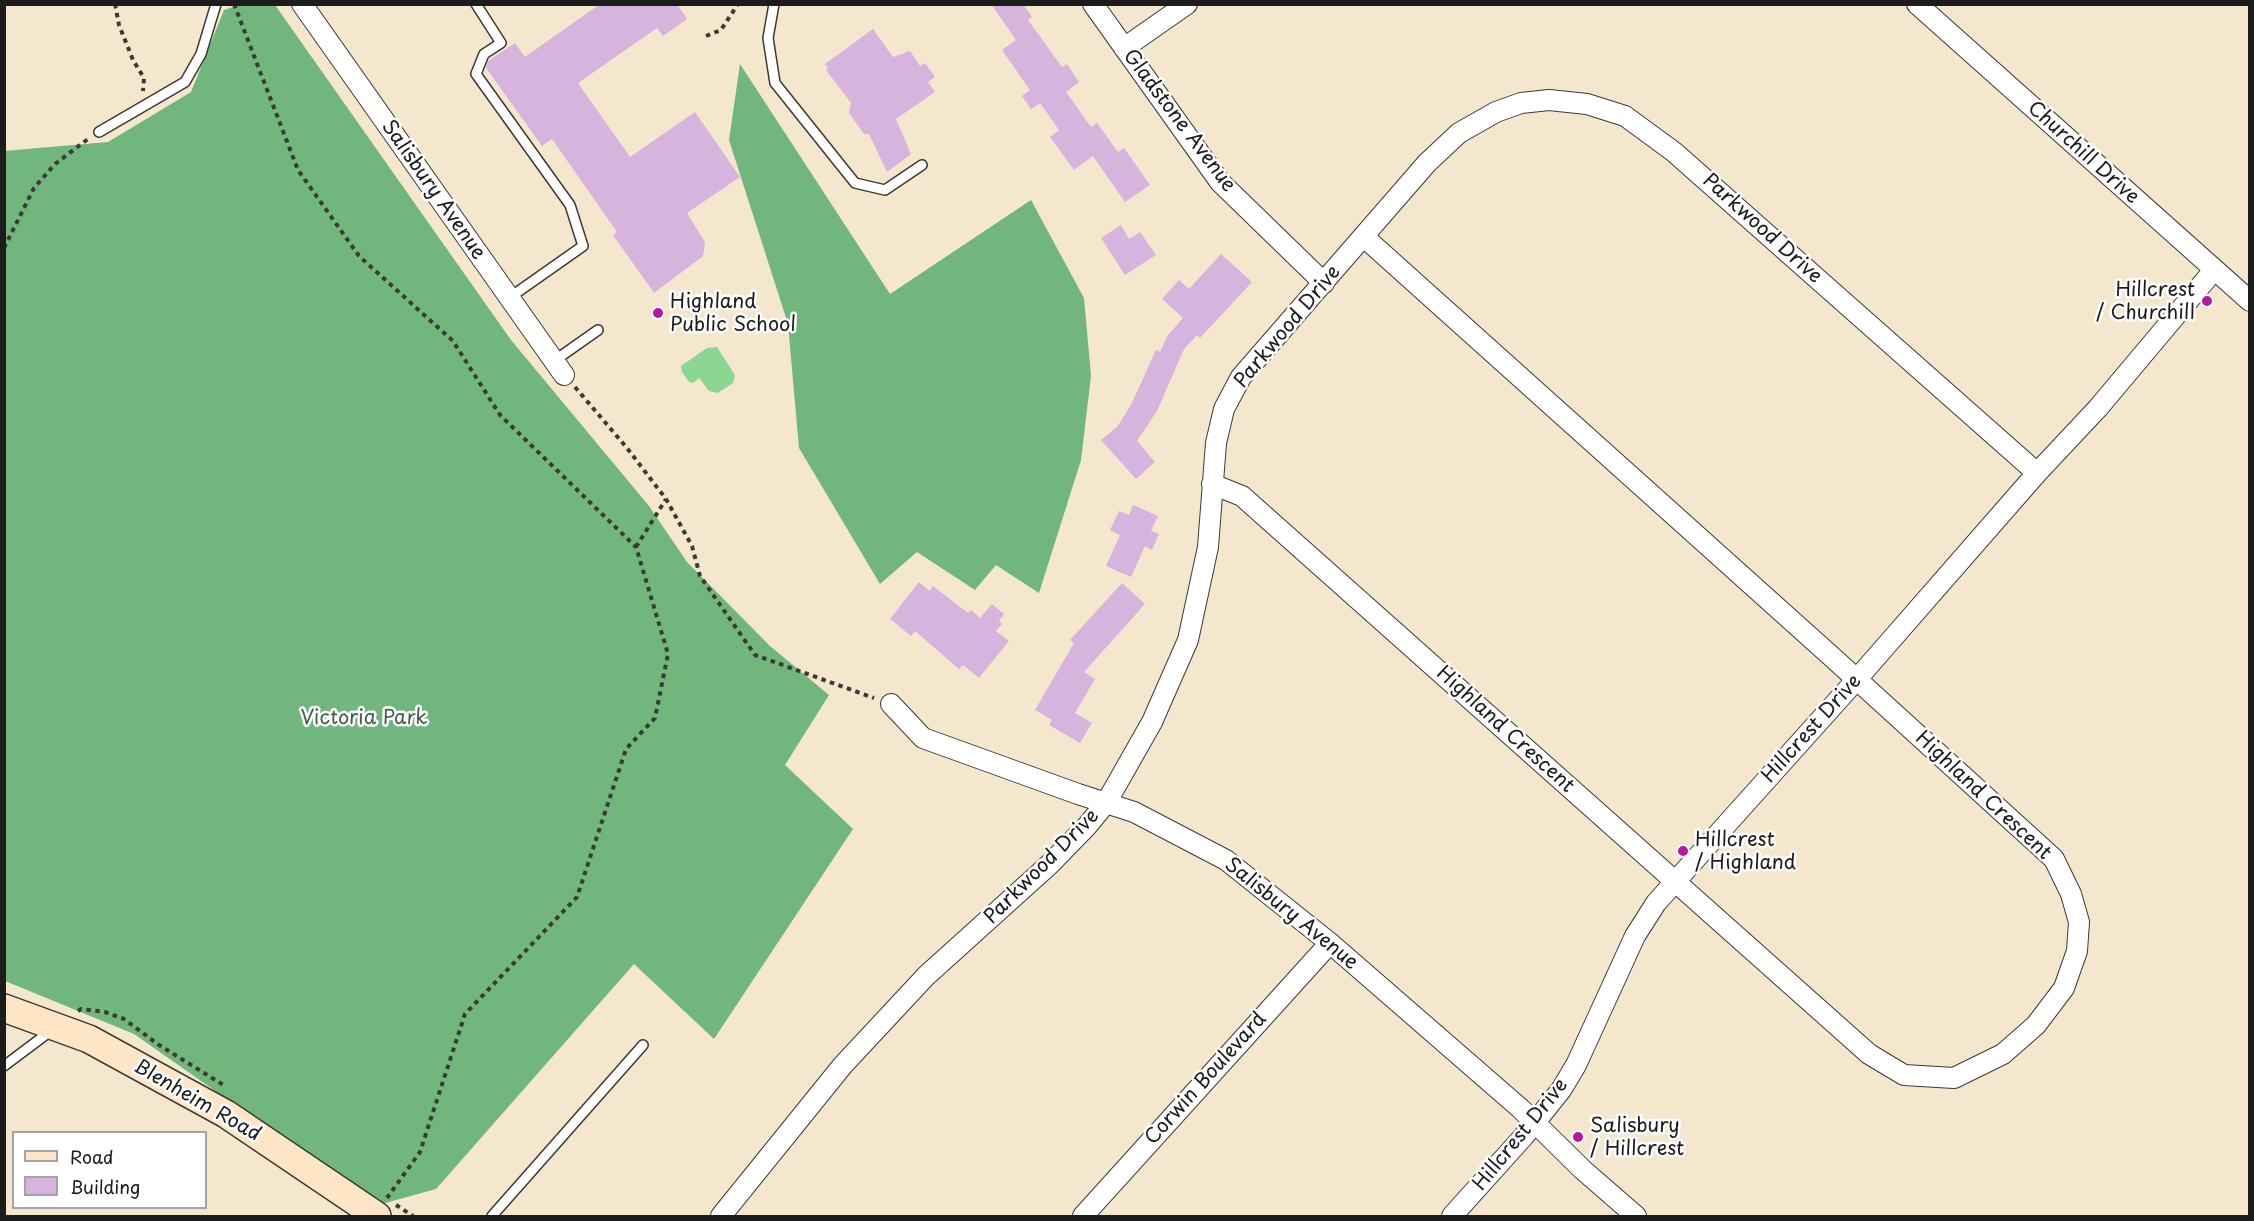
<!DOCTYPE html>
<html>
<head>
<meta charset="utf-8">
<style>
  body { margin:0 }
  #map { position:relative; width:2254px; height:1221px; overflow:hidden; background:#f4e7ce; font-family:"Playpen Sans",sans-serif }
  canvas { display:block }
  .frame { position:absolute; inset:0; border:6px solid #1c1c1c; pointer-events:none }
  .legend { position:absolute; left:12px; top:1131px; width:195px; height:78px; box-sizing:border-box; background:#fff; border:2px solid #a4a4a4; margin:0; padding:8px 10px; list-style:none; font-size:18px; color:#1c1c1c }
  .legend li { display:flex; align-items:center; gap:12px; height:30px }
  .legend b { width:30px; border:2px solid #a4a4a4 }
</style>
</head>
<body>
<div id="map">
<canvas width="2254" height="1221"></canvas>
<div class="frame"></div>
<ul class="legend">
<li><b style="height:8px;background:#fde5c5"></b>Road</li>
<li><b style="height:16px;background:#d7b4dd"></b>Building</li>
</ul>
</div>
<script>
const ctx = document.querySelector('canvas').getContext('2d');
ctx.lineJoin = 'round';
function fillPath(path, color) { ctx.fillStyle = color; ctx.fill(path, 'evenodd'); }
const shape = rows => new Path2D(rows.map(r => 'M' + r).join(''));
function trace(path, color, width, dash) { ctx.strokeStyle = color; ctx.lineWidth = width; ctx.lineCap = dash ? 'butt' : 'round'; ctx.setLineDash(dash || []); ctx.stroke(path); }
function write(font, color, halo, rows, align = 'center') {
  ctx.font = font + ' "Playpen Sans",sans-serif'; ctx.lineWidth = 5; ctx.setLineDash([]); ctx.textBaseline = 'middle'; ctx.strokeStyle = halo; ctx.fillStyle = color; for (const [text, x, y, turn = 0] of rows) {
    ctx.save(); ctx.translate(x, y); ctx.rotate((+turn || 0) * Math.PI / 180); ctx.textAlign = isNaN(turn) ? turn : align; if (halo) ctx.strokeText(text, 0, 0); ctx.fillText(text, 0, 0); ctx.restore();
  }
}
const green = shape([
  [717,347,735,375,733,383,718,393,709,391,699,378,693,383,689,382,682,372,681,366,707,348]
]);
const forest = shape([
  [239,5,275,5,511,340,649,506,687,562,770,646,829,695,785,765,853,829,714,1039,634,964,436,1189,378,1205,134,1034,5,981,4,151,108,142,191,92,224,10],
  [740,64,890,294,1031,200,1084,298,1091,376,1081,460,1039,593,996,565,975,590,917,552,880,584,799,448,788,324,729,140]
]);
const building = shape([
  [600,4,677,4,687,19,663,36,657,28,578,83,630,157,695,112,740,177,687,213,705,242,703,256,654,293,613,235,617,232,552,139,542,146,486,68,488,61,515,43,525,57],
  [991,4,1023,4,1032,17,1028,20,1062,67,1067,64,1079,82,1066,92,1091,127,1097,123,1118,152,1124,148,1150,185,1125,202,1093,156,1074,170,1050,137,1059,130,1040,103,1031,109,1022,96,1030,90,1002,50,1016,40],
  [873,29,893,57,910,51,920,66,925,63,935,77,928,82,935,92,896,119,911,154,887,172,869,134,864,134,849,113,851,103,826,70,828,68,825,64],
  [1121,225,1129,239,1140,232,1156,255,1125,275,1101,238],
  [1221,254,1252,282,1200,338,1197,335,1184,349,1157,411,1137,441,1155,462,1136,479,1101,440,1117,427,1131,405,1156,350,1160,352,1168,335,1183,318,1162,299,1179,280,1189,289],
  [1133,505,1158,516,1151,531,1159,534,1152,550,1145,546,1131,577,1106,566,1120,535,1110,530,1119,511,1129,515],
  [919,582,930,591,933,586,968,613,971,610,980,618,992,604,1004,614,999,621,1002,624,996,631,1009,641,979,678,963,665,959,669,915,631,911,636,890,619],
  [1122,583,1145,604,1084,672,1095,679,1075,713,1092,723,1080,743,1049,725,1052,720,1035,710,1074,643,1070,640]
]);
const path = shape([
  [115,4,119,25,133,60,144,78,143,91],
  [234,4,298,170,359,256,453,341,500,415,636,547,668,654,655,718,626,749,577,897,465,1014,420,1152,387,1198],
  [706,36,721,30,738,4],
  [4,248,34,188,55,164,88,139],
  [575,387,627,448,666,499,692,546,700,576,755,655,874,698],
  [636,547,666,499],
  [78,1011,81,1009,105,1012,124,1019,159,1045,225,1086],
  [396,1205,413,1216]
]);
const service = shape([
  [476,4,501,43,484,54,476,74,570,205,583,246,509,298],
  [774,4,768,38,775,83,855,183,885,190,922,165],
  [99,132,185,82,201,54,216,4],
  [554,361,598,330],
  [4,1066,52,1030],
  [492,1216,643,1045]
]);
const minor = shape([
  [302,4,564,375],
  [1093,4,1220,182,1324,283],
  [1917,4,2250,301],
  [1124,48,1187,4],
  [1212,484,1242,496,1869,1054,1904,1075,1954,1078,2003,1054,2036,1025,2064,988,2077,951,2079,922,2071,894,2054,859,1831,656,1364,237],
  [891,704,923,738,1078,794,1134,812,1226,860,1330,943,1521,1109,1583,1170,1636,1216],
  [721,1216,843,1065,926,976,1050,864,1087,826,1106,803,1152,722,1188,640,1208,547,1216,443,1224,409,1241,377,1427,163,1459,133,1496,112,1521,103,1549,100,1587,104,1625,116,1674,152,2037,473],
  [1083,1216,1330,943],
  [1452,1216,1524,1136,1561,1090,1576,1065,1635,936,1656,903,1857,679,2037,473,2098,408,2214,270]
]);
const secondary = shape([
  [4,1008,89,1039,226,1114,377,1216]
]);
const markers = [
  [2207,301,6,"#b5179e"],
  [658,313,6,"#b5179e"],
  [1683,851,6,"#b5179e"],
  [1578,1137,6,"#b5179e"]
];
const streetNames = [
  ["Gladstone Avenue",1179,121,53],
  ["Churchill Drive",2083,153,42],
  ["Salisbury Avenue",433,190,55],
  ["Parkwood Drive",1762,229,42],
  ["Parkwood Drive",1288,327,-50],
  ["Hillcrest Drive",1812,729,-48],
  ["Highland Crescent",1505,730,42],
  ["Highland Crescent",1983,796,43],
  ["Parkwood Drive",1042,867,-45],
  ["Salisbury Avenue",1291,914,39],
  ["Corwin Boulevard",1206,1079,-48],
  ["Blenheim Road",197,1101,30],
  ["Hillcrest Drive",1521,1135,-51]
];
const poiNames = [
  ["Hillcrest",2195,290,"right"],
  ["/ Churchill",2195,313,"right"],
  ["Highland",670,302],
  ["Public School",670,325],
  ["Hillcrest",1695,840],
  ["/ Highland",1695,863],
  ["Salisbury",1590,1126],
  ["/ Hillcrest",1590,1149]
];
const parkNames = [
  ["Victoria Park",364,718]
];
fillPath(green, '#8cd693');
fillPath(forest, '#71b77d');
fillPath(building, '#d7b4dd');
trace(service, '#3c3a37', 12);
trace(minor, '#3c3a37', 22);
trace(secondary, '#3c3a37', 30);
trace(path, '#3c3a37', 4, [4.5, 4.5]);
trace(service, '#fff', 9);
trace(minor, '#fff', 20);
trace(secondary, '#fde5c5', 27);
for (const [x, y, r, color] of markers) { const dot = new Path2D(); dot.arc(x, y, r, 0, 2 * Math.PI); ctx.fillStyle = color; ctx.fill(dot); trace(dot, '#fff', 2); }
write('20px', '#1c1c1c', '#fff', streetNames);
write('20px', '#1c1c1c', '#fff', poiNames, 'left');
write('20px', '#435d46', '#fff', parkNames);
</script>
</body>
</html>
